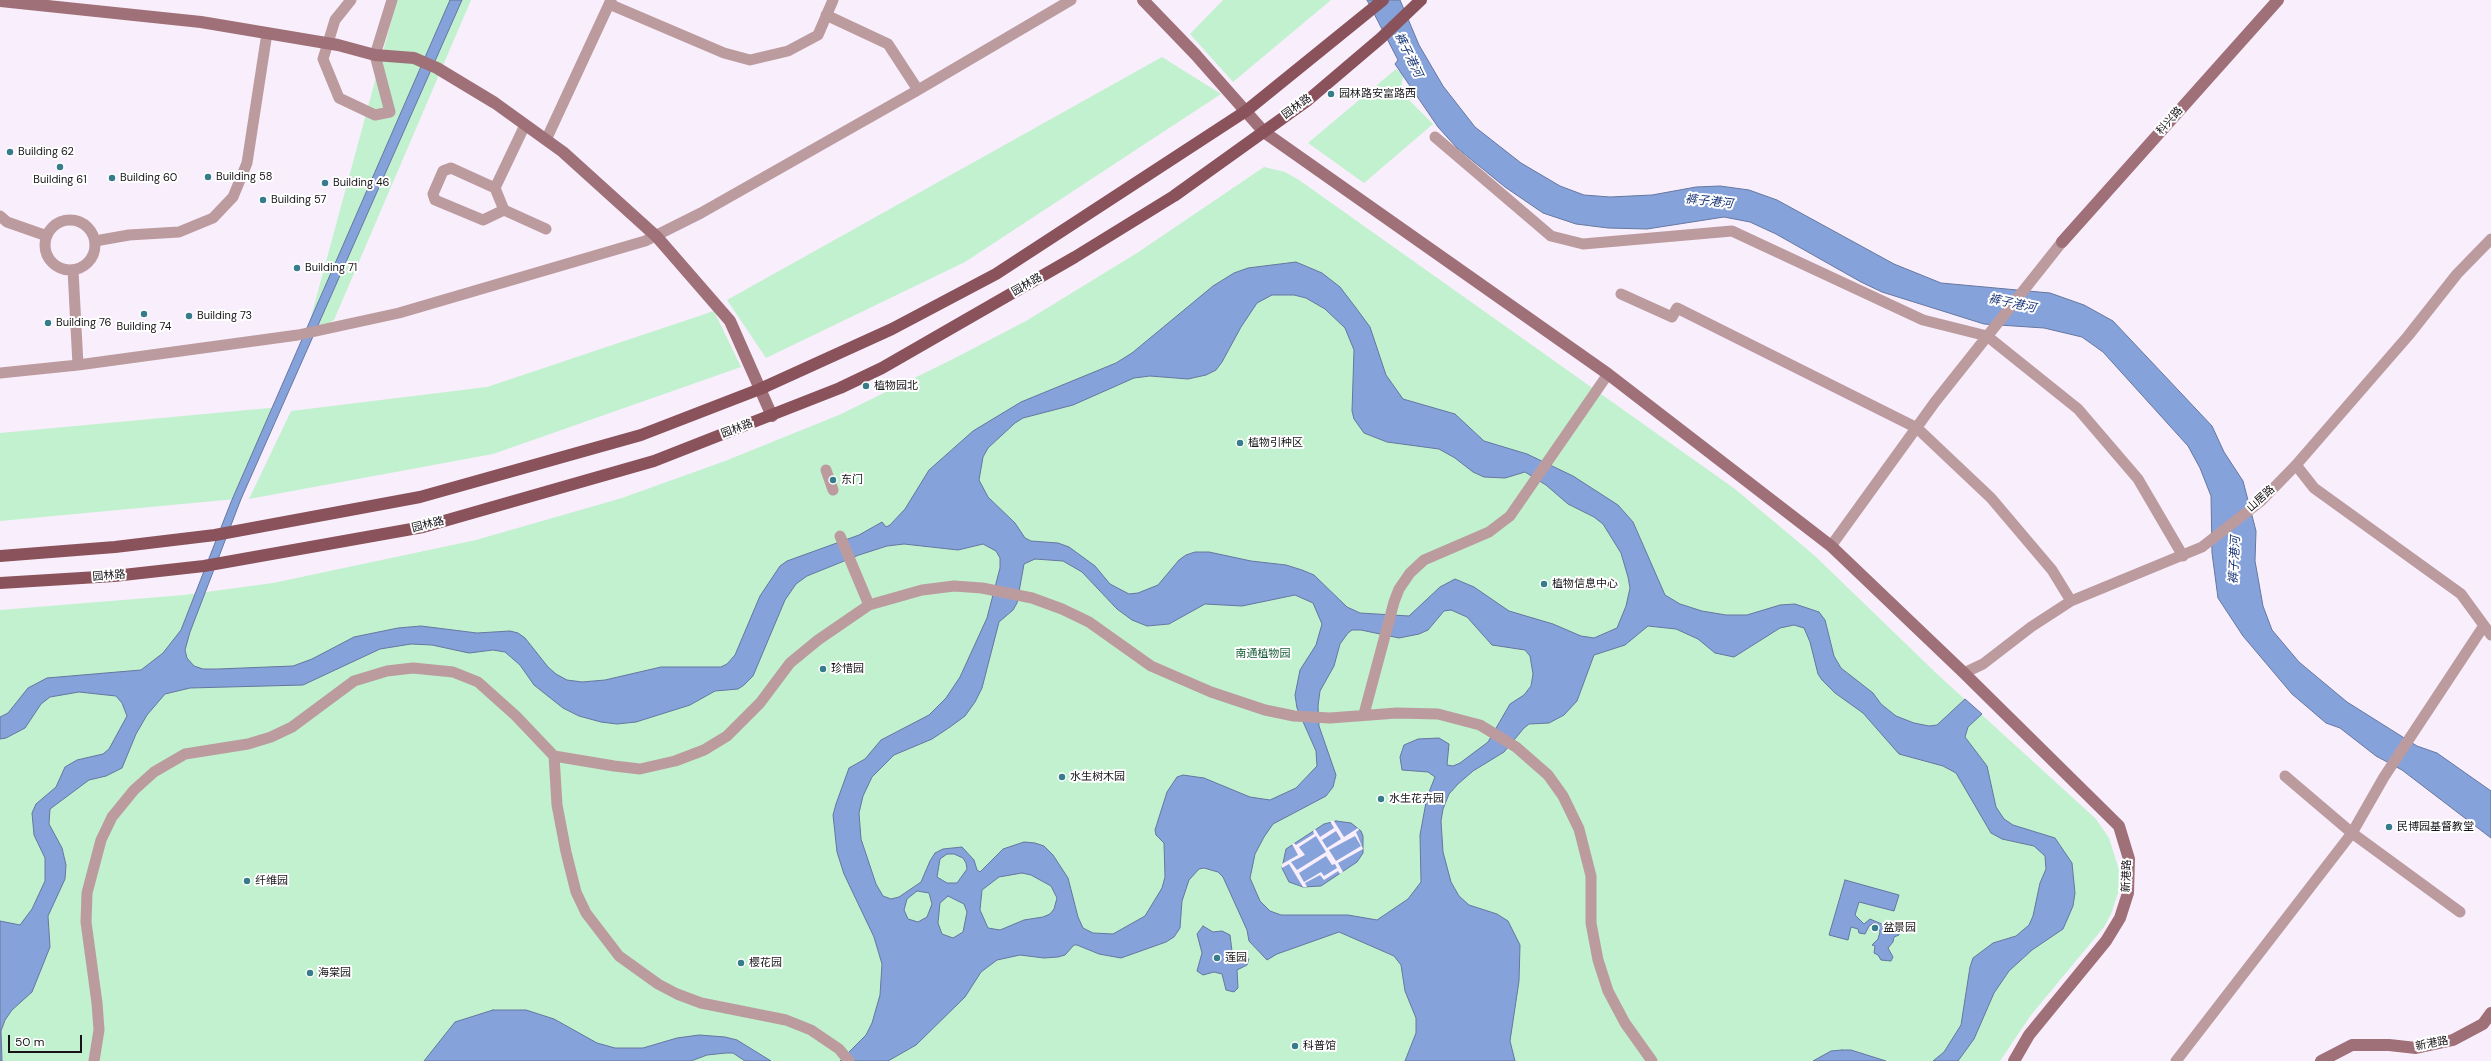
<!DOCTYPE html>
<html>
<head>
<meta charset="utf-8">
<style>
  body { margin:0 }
  #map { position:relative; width:2491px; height:1061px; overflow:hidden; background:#f9eefc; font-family:"DM Sans",sans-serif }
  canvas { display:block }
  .scale { position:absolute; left:8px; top:1035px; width:74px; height:18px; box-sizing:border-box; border:2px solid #171418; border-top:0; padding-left:5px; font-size:12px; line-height:14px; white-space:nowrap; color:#171418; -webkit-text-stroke:3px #fff; paint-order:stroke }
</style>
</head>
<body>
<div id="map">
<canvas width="2491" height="1061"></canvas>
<div class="scale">50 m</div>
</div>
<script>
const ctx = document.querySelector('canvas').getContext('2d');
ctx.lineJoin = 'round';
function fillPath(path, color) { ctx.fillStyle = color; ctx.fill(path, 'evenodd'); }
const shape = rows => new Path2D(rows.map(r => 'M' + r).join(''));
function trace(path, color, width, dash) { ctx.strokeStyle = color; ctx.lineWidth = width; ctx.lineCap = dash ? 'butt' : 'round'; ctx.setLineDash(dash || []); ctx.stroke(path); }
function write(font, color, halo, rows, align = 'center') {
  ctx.font = font + ' "DM Sans","Noto Sans SC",sans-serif'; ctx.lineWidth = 4; ctx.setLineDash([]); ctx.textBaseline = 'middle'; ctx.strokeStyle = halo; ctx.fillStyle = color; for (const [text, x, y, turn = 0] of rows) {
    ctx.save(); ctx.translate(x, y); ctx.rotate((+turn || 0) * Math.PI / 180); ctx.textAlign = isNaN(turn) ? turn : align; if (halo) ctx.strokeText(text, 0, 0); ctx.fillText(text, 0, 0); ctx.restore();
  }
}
const green = shape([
  [397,0,471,0,334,320,305,339],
  [1223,0,1331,0,1233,82,1190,34],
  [1162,57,1221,94,965,262,766,358,727,300],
  [1396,69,1403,75,1401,92,1433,124,1364,183,1308,143],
  [1264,167,1285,172,1299,180,1735,489,1815,556,1936,673,2096,819,2109,838,2119,870,2118,893,2111,914,2104,927,2031,1015,2000,1061,0,1061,0,610,184,595,273,583,476,540,622,498,725,461,839,415,953,359,1026,321,1137,253],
  [714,311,741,367,493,454,249,499,291,411,487,387],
  [280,407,236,499,0,521,0,433]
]);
const water = shape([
  [450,0,462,0,241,499,190,632,185,650,187,658,194,666,203,669,218,669,293,666,312,659,354,637,398,628,421,626,477,633,510,631,518,633,525,638,548,667,556,674,567,680,582,682,605,680,661,667,721,667,727,664,735,655,760,596,780,566,787,561,859,535,882,522,886,527,890,525,905,509,929,470,973,431,1021,402,1116,363,1132,353,1213,286,1234,273,1248,268,1296,262,1322,273,1340,287,1356,308,1370,327,1386,375,1403,399,1455,414,1484,441,1527,454,1573,476,1618,505,1633,522,1665,595,1680,604,1702,611,1726,615,1747,615,1780,605,1795,604,1819,612,1825,620,1834,656,1841,668,1873,693,1881,704,1896,716,1914,723,1929,726,1937,725,1965,699,1982,714,1968,727,1965,737,1987,766,1996,807,2004,819,2013,825,2055,838,2072,863,2075,893,2073,906,2063,929,2032,950,2009,971,1994,993,1974,1039,1958,1061,1933,1061,1944,1052,1961,1025,1970,967,1973,958,1993,943,2016,936,2029,925,2033,916,2040,883,2046,869,2045,856,2034,846,2002,839,1991,833,1956,773,1943,766,1899,754,1863,713,1835,693,1822,680,1818,674,1810,642,1804,628,1794,625,1780,628,1734,657,1715,653,1698,639,1676,629,1648,626,1625,645,1594,655,1577,701,1564,715,1549,723,1529,724,1524,728,1504,752,1473,771,1458,784,1449,794,1443,809,1441,821,1443,852,1451,882,1459,896,1469,905,1497,914,1508,921,1520,945,1519,981,1510,1041,1515,1061,1405,1061,1416,1033,1416,1018,1405,991,1401,965,1394,956,1339,932,1277,954,1267,960,1249,941,1247,930,1223,877,1218,872,1204,868,1199,869,1189,880,1182,901,1180,928,1174,937,1166,942,1121,958,1099,954,1077,945,1074,945,1065,955,1058,957,1044,958,1020,955,997,960,981,972,965,997,916,1045,888,1061,840,1061,866,1035,872,1023,880,995,882,964,874,937,844,874,837,852,833,815,836,804,849,768,865,759,881,740,929,715,946,698,960,677,987,618,1000,568,1000,558,996,551,983,544,958,550,904,544,887,546,859,555,807,576,796,584,785,600,753,676,744,685,738,689,715,691,690,705,636,722,617,724,601,722,579,716,563,708,534,685,520,665,505,652,493,650,469,653,432,645,411,644,380,649,303,685,190,688,165,694,147,715,136,734,122,768,106,776,89,780,50,809,49,824,62,848,66,865,65,879,48,916,50,947,32,992,12,1010,5,1020,1,1031,2,1061,0,1061,0,921,20,925,32,909,45,881,45,858,34,835,32,813,36,804,56,787,65,767,77,760,103,754,109,749,127,716,122,703,116,696,79,692,50,697,41,704,25,728,6,738,0,739,0,717,8,713,28,688,47,678,141,670,163,653,181,630,231,502,450,0],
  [1272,295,1294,295,1306,298,1325,309,1345,328,1354,350,1352,411,1354,419,1364,433,1387,442,1439,449,1455,458,1473,472,1484,477,1505,478,1525,472,1546,485,1568,504,1594,517,1603,524,1621,553,1628,577,1630,588,1626,606,1617,628,1594,638,1581,636,1553,624,1509,611,1474,587,1455,579,1440,587,1409,616,1360,613,1347,607,1314,575,1302,570,1286,565,1251,561,1209,552,1195,552,1186,555,1179,560,1158,585,1138,593,1129,594,1110,584,1095,566,1069,547,1058,543,1031,541,1025,538,1015,523,988,497,979,480,983,457,988,448,1015,423,1023,418,1073,405,1134,378,1150,376,1188,379,1206,375,1216,370,1222,362,1241,327,1257,303,1272,295],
  [1035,559,1063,561,1082,572,1117,609,1132,620,1147,626,1169,624,1205,604,1242,606,1295,595,1313,603,1322,624,1316,645,1300,670,1295,695,1297,708,1316,751,1317,766,1296,788,1270,800,1250,797,1204,778,1183,775,1177,777,1167,792,1155,830,1156,835,1164,843,1165,877,1162,888,1145,916,1113,934,1093,933,1083,928,1078,917,1068,878,1053,855,1044,846,1035,843,1024,842,1003,849,980,872,977,870,974,860,962,847,943,849,935,853,930,861,921,882,899,897,891,899,883,896,876,884,861,839,859,813,863,796,872,777,894,755,932,739,950,727,965,716,975,702,982,688,999,622,1013,610,1017,603,1024,564,1035,559],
  [1451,610,1467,617,1492,645,1525,650,1530,656,1533,674,1531,686,1524,695,1510,704,1488,742,1460,763,1453,766,1447,765,1449,744,1439,738,1418,739,1404,745,1400,757,1402,770,1428,772,1435,777,1427,797,1420,835,1421,882,1408,899,1377,920,1348,915,1281,915,1270,911,1260,901,1250,878,1255,854,1264,837,1273,824,1326,796,1333,787,1336,775,1319,726,1318,706,1320,691,1334,666,1340,644,1348,633,1352,630,1361,630,1399,638,1419,634,1428,630,1444,611,1451,610],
  [947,854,954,854,963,858,966,863,967,869,957,883,947,883,937,877,940,859,947,854],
  [1022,873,1031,875,1051,886,1057,898,1054,909,1050,914,1043,917,1024,920,1000,930,988,928,980,910,982,890,999,877,1022,873],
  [917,891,929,893,932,904,927,917,918,922,908,919,904,910,907,899,917,891],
  [948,896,964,904,967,912,963,932,953,938,942,934,938,923,940,903,948,896],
  [1367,0,1400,0,1419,45,1443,86,1475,127,1521,163,1560,186,1584,195,1610,197,1652,195,1696,187,1720,186,1749,190,1777,200,1894,264,1941,283,2050,293,2084,305,2113,321,2212,426,2224,452,2243,481,2256,531,2255,561,2263,606,2272,630,2299,662,2347,702,2417,746,2437,753,2491,791,2491,838,2402,770,2376,756,2340,728,2326,723,2292,694,2243,636,2218,598,2212,553,2211,496,2200,468,2188,446,2103,352,2082,337,2044,328,1984,324,1882,292,1861,282,1776,234,1750,222,1724,217,1647,229,1608,228,1576,224,1543,213,1505,187,1457,148,1438,127,1395,64,1398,60,1367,0],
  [1336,821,1351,823,1361,831,1363,836,1363,853,1357,862,1321,886,1303,887,1289,882,1282,868,1286,849,1324,824,1336,821],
  [1845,880,1899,895,1894,911,1859,902,1855,915,1864,924,1870,919,1884,925,1889,922,1898,925,1899,935,1894,937,1893,942,1888,948,1893,957,1891,961,1881,960,1878,955,1874,953,1875,946,1872,945,1878,939,1880,932,1878,925,1874,923,1869,926,1865,934,1859,933,1858,929,1851,927,1848,940,1829,935,1845,880],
  [1203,926,1213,932,1222,931,1230,935,1232,951,1249,959,1247,965,1237,970,1238,988,1234,992,1226,990,1222,974,1214,972,1203,975,1197,971,1202,953,1197,934,1203,926],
  [493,1010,526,1010,554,1019,597,1043,615,1048,643,1048,677,1038,699,1035,725,1037,737,1040,771,1061,745,1061,733,1053,726,1053,707,1055,691,1061,424,1061,455,1022,493,1010],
  [1842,1050,1851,1050,1886,1061,1813,1061,1831,1051,1842,1050]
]);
const pier = shape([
  [1330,821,1334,821,1344,837,1358,828,1359,830,1356,832,1363,849,1338,863,1343,872,1340,874,1338,871,1324,880,1320,875,1305,883,1307,887,1303,887,1289,864,1282,868,1282,864,1298,855,1292,844,1294,843,1296,845,1314,834,1313,831,1315,829,1320,837,1334,828],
  [1336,831,1341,839,1327,848,1322,840],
  [1316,836,1326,852,1297,870,1291,862,1305,855,1299,847],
  [1355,836,1361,846,1336,861,1329,850],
  [1326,856,1332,865,1335,864,1337,868,1324,876,1321,872,1304,882,1299,873]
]);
const street = shape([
  [351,0,335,20,323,59,339,98,375,115,390,112,375,55,392,0],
  [609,4,724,53,750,60,788,51,818,35,833,0],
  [826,15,888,44,918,90],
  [525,125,495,188,504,210,546,229],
  [1435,137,1551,236,1583,244,1732,231,1923,320,1987,336,2078,409,2138,479,2183,556],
  [546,140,611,0],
  [495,188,451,168,443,171,433,194,435,200,483,220,504,210],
  [0,216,7,222,47,236],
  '45 245a25 25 0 1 1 50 0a25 25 0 1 1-50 0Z',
  [95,241,129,235,179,232,213,218,233,197,247,163,267,33],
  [73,270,78,365],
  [1621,294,1672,317,1677,308,1917,428,1991,498,2052,570,2071,601],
  [0,373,78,365,298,335,399,313,645,241,701,213,918,90,1071,0],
  [2296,465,2314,488,2461,594,2491,635],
  [826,470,833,490],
  [840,536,869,605],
  [1831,546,1935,402,2062,242],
  [1964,673,1983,664,2031,627,2071,601,2202,547,2261,501,2296,465,2408,336,2457,274,2491,239],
  [1364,714,1394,602,1399,589,1410,573,1424,560,1489,532,1510,516,1608,374],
  [554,756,557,805,566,852,576,892,586,913,619,956,658,984,677,994,701,1003,786,1020,811,1030,839,1049,849,1061],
  [2285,776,2352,833,2460,912],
  [94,1061,99,1030,97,1003,86,922,87,893,101,840,112,817,134,790,154,772,185,754,248,744,271,737,292,727,354,681,387,671,413,668,453,672,478,682,516,716,554,756,614,766,640,769,675,761,704,750,727,736,760,703,790,663,818,640,869,605,922,590,954,586,982,588,1032,598,1062,609,1089,622,1151,666,1211,692,1265,710,1294,716,1330,718,1397,713,1438,714,1480,725,1516,747,1548,775,1563,796,1579,829,1591,876,1591,923,1598,960,1608,991,1625,1023,1652,1061],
  [2176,1061,2352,833,2384,777,2483,627]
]);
const secondary = shape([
  [1143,0,1195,54,1264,132,1608,374,1831,546,1964,673,2119,826,2129,859,2128,893,2120,918,2106,941,2029,1035,2014,1061],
  [0,1,201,22,338,45,375,55,414,58,437,68,495,103,563,152,657,237,730,321,772,416],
  [2062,242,2278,0],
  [2321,1061,2352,1045,2389,1045,2416,1048,2453,1040,2483,1024,2491,1013]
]);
const primary = shape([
  [0,556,115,547,215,535,420,497,641,435,760,389,892,329,996,274,1246,111,1383,0],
  [0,583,114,576,204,566,423,527,654,461,840,388,882,368,1075,257,1174,196,1308,100,1381,38,1421,0]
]);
const markers = [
  [1331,94,4,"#377c8a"],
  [10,152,4,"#377c8a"],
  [60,167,4,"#377c8a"],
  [208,177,4,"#377c8a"],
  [112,178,4,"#377c8a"],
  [325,183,4,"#377c8a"],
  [263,200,4,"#377c8a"],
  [297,268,4,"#377c8a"],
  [144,314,4,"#377c8a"],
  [189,316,4,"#377c8a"],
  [48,323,4,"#377c8a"],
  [866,386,4,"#377c8a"],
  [1240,443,4,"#377c8a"],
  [833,480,4,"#377c8a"],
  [1544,584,4,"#377c8a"],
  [823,669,4,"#377c8a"],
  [1062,777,4,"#377c8a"],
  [1381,799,4,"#377c8a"],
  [2389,827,4,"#377c8a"],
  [247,881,4,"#377c8a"],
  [1875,928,4,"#377c8a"],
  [1217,958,4,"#377c8a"],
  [741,963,4,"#377c8a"],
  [310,973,4,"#377c8a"],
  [1295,1046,4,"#377c8a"]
];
const poiNames = [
  ["园林路安富路西",1339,94],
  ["Building 62",18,152],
  ["Building 58",216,177],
  ["Building 60",120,178],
  ["Building 61",60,180,"center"],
  ["Building 46",333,183],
  ["Building 57",271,200],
  ["Building 71",305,268],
  ["Building 73",197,316],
  ["Building 76",56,323],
  ["Building 74",144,327,"center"],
  ["植物园北",874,386],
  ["植物引种区",1248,443],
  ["东门",841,480],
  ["植物信息中心",1552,584],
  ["珍惜园",831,669],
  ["水生树木园",1070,777],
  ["水生花卉园",1389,799],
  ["民博园基督教堂",2397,827],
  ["纤维园",255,881],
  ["盆景园",1883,928],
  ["莲园",1225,958],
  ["樱花园",749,963],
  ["海棠园",318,973],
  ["科普馆",1303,1046]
];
const streetNames = [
  ["园林路",1297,107,-36],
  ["科兴路",2170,121,-48],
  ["园林路",1027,285,-30],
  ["园林路",737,429,-21],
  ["山居路",2261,499,-42],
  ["园林路",428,525,-14],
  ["园林路",109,576,-5],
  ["新港路",2127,876,-88],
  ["新港路",2432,1044,-11]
];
const parkNames = [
  ["南通植物园",1263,654]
];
const waterNames = [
  ["裤子港河",1408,55,64],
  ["裤子港河",1709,202,6],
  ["裤子港河",2012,304,12],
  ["裤子港河",2235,560,-87]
];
fillPath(green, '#c1f1cf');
fillPath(water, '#86a2da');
trace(water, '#6577a0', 1);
fillPath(pier, '#f9eefc');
trace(street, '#bc9b9f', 11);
trace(secondary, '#9f7077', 12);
trace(primary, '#8a525b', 12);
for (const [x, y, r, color] of markers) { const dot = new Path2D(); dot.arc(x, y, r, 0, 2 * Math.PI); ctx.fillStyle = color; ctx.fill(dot); trace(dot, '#fff', 1.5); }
write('11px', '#171418', '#fff', poiNames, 'left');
write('11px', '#171418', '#fff', streetNames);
write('11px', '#155c34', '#fff', parkNames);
write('italic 12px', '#173375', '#fff', waterNames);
</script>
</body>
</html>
